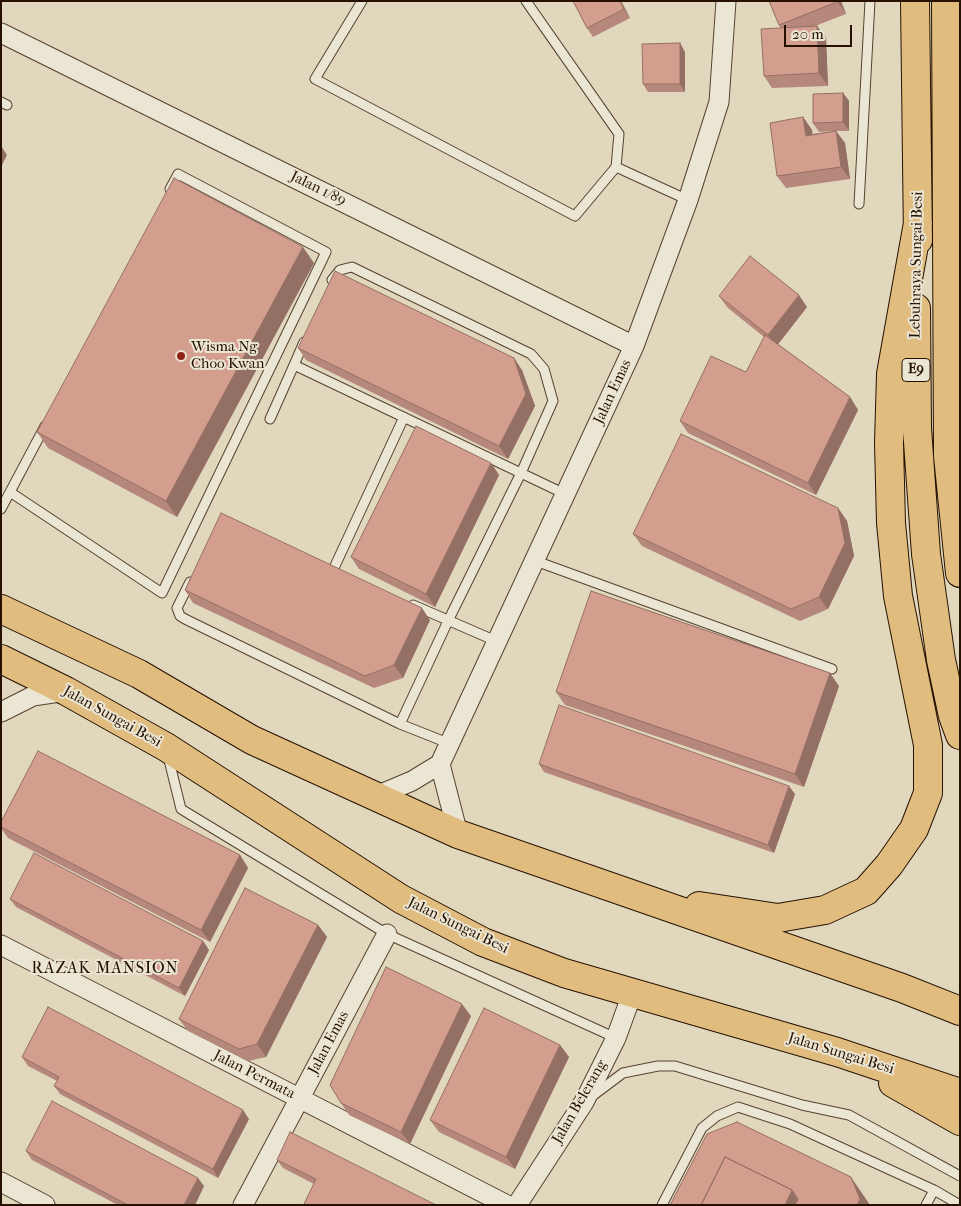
<!DOCTYPE html>
<html>
<head>
<meta charset="utf-8">
<style>
  body { margin:0 }
  #map { position:relative; width:961px; height:1206px; overflow:hidden; background:#e0d7bd; font-family:"IM FELL French Canon",serif }
  canvas { display:block }
  .frame { position:absolute; inset:0; border:2px solid #261100; pointer-events:none }
  .scale { position:absolute; left:784px; top:25px; width:68px; height:22px; box-sizing:border-box; border:2px solid #261100; border-top:0; padding-left:6px; font-size:15px; line-height:18px; white-space:nowrap; color:#261100; -webkit-text-stroke:4px #ebe5d4; paint-order:stroke }
</style>
</head>
<body>
<div id="map">
<canvas width="961" height="1206"></canvas>
<div class="frame"></div>
<div class="scale">20 m</div>
</div>
<script>
const ctx = document.querySelector('canvas').getContext('2d');
ctx.lineJoin = 'round';
const shape = rows => new Path2D(rows.map(r => 'M' + r).join(''));
function trace(path, color, width, dash) { ctx.strokeStyle = color; ctx.lineWidth = width; ctx.lineCap = dash ? 'butt' : 'round'; ctx.setLineDash(dash || []); ctx.stroke(path); }
function fillPath(path, color) { ctx.fillStyle = color; ctx.fill(path, 'evenodd'); }
function write(font, color, halo, rows, align = 'center') {
  ctx.font = font + ' "IM FELL French Canon",serif'; ctx.lineWidth = 4; ctx.setLineDash([]); ctx.textBaseline = 'middle'; ctx.strokeStyle = halo; ctx.fillStyle = color; for (const [text, x, y, turn = 0] of rows) {
    ctx.save(); ctx.translate(x, y); ctx.rotate((+turn || 0) * Math.PI / 180); ctx.textAlign = isNaN(turn) ? turn : align; if (halo) ctx.strokeText(text, 0, 0); ctx.fillText(text, 0, 0); ctx.restore();
  }
}
const service = shape([
  [362,1,315,79,575,216,616,167,619,134,526,1],
  [1,102,7,105],
  [616,167,688,200],
  [859,204,870,1],
  [332,280,340,270,352,267,531,354,544,369,553,401,521,473,448,621,400,724],
  [304,342,294,365,565,494],
  [270,419,294,365],
  [10,492,162,593,326,252,178,174,170,189],
  [1,509,45,426],
  [533,560,832,669],
  [334,568,404,417],
  [190,582,177,608,180,616,185,619,400,724,448,743],
  [413,605,496,641],
  [168,756,181,809,387,934,616,1038],
  [591,1097,623,1073,658,1066,675,1066,802,1105,849,1115,960,1176],
  [662,1205,702,1128,717,1116,738,1107,790,1124,934,1190,960,1205],
  [926,1205,934,1190]
]);
const minor = shape([
  [1,33,634,346],
  [1,712,33,696,66,691],
  [374,797,412,781,440,764],
  [458,834,440,764,634,346,688,200,719,102,726,1],
  [1,945,507,1205],
  [1,1182,45,1205],
  [243,1205,387,934],
  [517,1205,584,1102,616,1038,632,994]
]);
const motorway = shape([
  [915,1,918,240],
  [946,1,948,456,960,573],
  [916,308,917,428,926,554,941,660,953,716,960,735],
  [1,609,139,674,252,740,458,834,902,988,960,1011],
  [1,659,66,691,166,747,401,899,483,942,564,973,837,1052,960,1093],
  [699,906,778,918,825,910,866,891,889,865,914,829,928,793,928,745,898,596,891,523,889,443,891,374,918,223],
  [893,1083,960,1121]
]);
const wall = shape([
  [621,1,630,18,593,37,587,28],
  [769,1,841,1,846,14,815,26,826,38,828,86,772,88,764,76,780,28,779,25],
  [685,52,685,92,648,92,643,84],
  [843,93,849,101,849,131,836,131,845,143,850,179,786,188,777,176,803,117,812,130,812,134,834,131,819,132,813,123],
  [314,263,177,517,48,448,37,432],
  [719,296,807,307,778,344,850,397,858,410,816,495,688,433,680,421,746,372,764,337,728,308],
  [298,348,522,370,535,406,508,459,306,360],
  [491,463,499,475,435,607,359,569,351,557],
  [838,508,847,521,854,556,828,609,800,621,642,546,633,534],
  [185,590,430,620,403,678,374,688,193,603],
  [839,686,804,787,565,705,556,692],
  [539,764,795,794,774,853,544,772],
  [1,827,240,855,248,868,210,942,8,838,1,828],
  [10,899,203,941,209,950,185,996,16,907],
  [318,925,327,937,266,1057,248,1061,188,1031,179,1019],
  [471,1016,410,1144,349,1115,341,1103],
  [560,1045,569,1057,515,1169,439,1132,430,1120],
  [22,1057,249,1119,218,1178,60,1094,54,1086,57,1081,28,1066],
  [26,1151,204,1186,195,1205,118,1205,32,1160],
  [277,1160,436,1205,304,1205,304,1204,314,1184,283,1168]
]);
const shadedWall = shape([
  [620,1,621,1,630,18,624,9],
  [837,1,841,1,846,14],
  [817,26,826,38,828,86,819,73],
  [680,43,685,52,685,92,680,84],
  [843,93,849,101,849,131,843,122],
  [803,117,812,130,814,148,806,136],
  [836,131,845,143,850,179,841,167],
  [1,146,7,155,1,167],
  [303,247,314,263,177,517,166,501],
  [799,295,807,307,776,347,768,335],
  [514,358,522,370,535,406,508,459,499,446],
  [850,397,858,410,816,495,808,483],
  [491,463,499,475,435,607,426,594],
  [838,508,847,521,854,556,828,609,819,597],
  [422,608,430,620,403,678,394,665],
  [830,673,839,686,804,787,795,774],
  [789,786,795,794,774,853,768,845],
  [240,855,248,868,210,942,201,930],
  [318,925,327,937,266,1057,257,1044],
  [203,941,209,950,185,996,179,988],
  [462,1004,471,1016,410,1144,401,1132],
  [560,1045,569,1057,515,1169,506,1157],
  [243,1110,249,1119,218,1178,213,1169],
  [851,1177,870,1205,857,1205],
  [198,1178,204,1186,195,1205,184,1205],
  [792,1190,802,1205,785,1205]
]);
const building = shape([
  [573,1,620,1,624,9,587,28,573,1],
  [769,1,837,1,837,2,779,25,769,1],
  [817,26,819,73,764,76,761,29,817,26],
  [680,43,680,84,643,84,642,44,680,43],
  [843,93,843,122,813,123,813,94,843,93],
  [803,117,806,136,836,131,841,167,777,176,770,123,803,117],
  [174,178,303,247,166,501,37,432,174,178],
  [750,256,799,295,768,335,719,296,750,256],
  [335,271,514,358,526,394,499,446,298,348,335,271],
  [765,335,850,397,808,483,680,421,711,356,746,372,765,335],
  [416,426,491,463,426,594,351,557,416,426],
  [681,434,838,508,845,543,819,597,791,609,633,534,681,434],
  [221,513,422,608,394,665,365,676,185,590,221,513],
  [591,591,830,673,795,774,556,692,591,591],
  [559,705,789,786,768,845,539,764,559,705],
  [38,751,240,855,201,930,1,827,1,822,38,751],
  [34,853,203,941,179,988,10,899,34,853],
  [245,888,318,925,257,1044,239,1049,179,1019,245,888],
  [386,967,462,1004,401,1132,341,1103,330,1085,386,967],
  [48,1007,243,1110,213,1169,54,1086,59,1077,22,1057,48,1007],
  [484,1008,560,1045,506,1157,430,1120,484,1008],
  [52,1101,198,1178,184,1205,128,1205,26,1151,52,1101],
  [737,1122,851,1177,860,1199,857,1205,795,1205,798,1199,792,1190,725,1157,701,1205,670,1205,707,1134,737,1122],
  [290,1132,436,1205,306,1205,304,1204,316,1179,277,1160,290,1132],
  [725,1157,792,1190,785,1205,701,1205,725,1157]
]);
const markers = [
  [181,356,5,"#8f2418"]
];
const shields = [
  [916,370,28]
];
const shieldNames = [
  ["E9",916,370]
];
const streetNames = [
  ["Jalan 1/89",318,189,26],
  ["Lebuhraya Sungai Besi",917,265,-89],
  ["Jalan Emas",613,392,-65],
  ["Jalan Sungai Besi",112,717,29],
  ["Jalan Sungai Besi",458,926,26],
  ["Jalan Emas",329,1043,-62],
  ["Jalan Sungai Besi",841,1054,17],
  ["Jalan Permata",254,1075,27],
  ["Jalan Belerang",580,1102,-60]
];
const poiNames = [
  ["Wisma Ng",191,347],
  ["Choo Kwan",191,364]
];
const neighbourhoodNames = [
  ["RAZAK MANSION",105,969]
];
trace(service, '#54422f', 11);
trace(minor, '#54422f', 21);
trace(motorway, '#261100', 30);
trace(service, '#ebe5d4', 9);
trace(minor, '#ebe5d4', 19);
trace(motorway, '#e0bc7e', 28);
fillPath(wall, '#b6887b');
fillPath(shadedWall, '#946f64');
fillPath(building, '#d49e8f');
trace(building, '#946f64', 1);
for (const [x, y, r, color] of markers) { const dot = new Path2D(); dot.arc(x, y, r, 0, 2 * Math.PI); ctx.fillStyle = color; ctx.fill(dot); trace(dot, '#ebe5d4', 2); }
for (const [x, y, w] of shields) { const box = new Path2D(); box.roundRect(x - w / 2, y - 11.5, w, 23, 4); ctx.fillStyle = '#ebe5d4'; ctx.fill(box); trace(box, '#261100', 1); }
write('bold 14px', '#261100', null, shieldNames);
write('15px', '#261100', '#ebe5d4', streetNames);
write('15px', '#261100', '#ebe5d4', poiNames, 'left');
ctx.letterSpacing = '1px';
write('16px', '#261100', '#ebe5d4', neighbourhoodNames);
ctx.letterSpacing = '0px';
</script>
</body>
</html>
